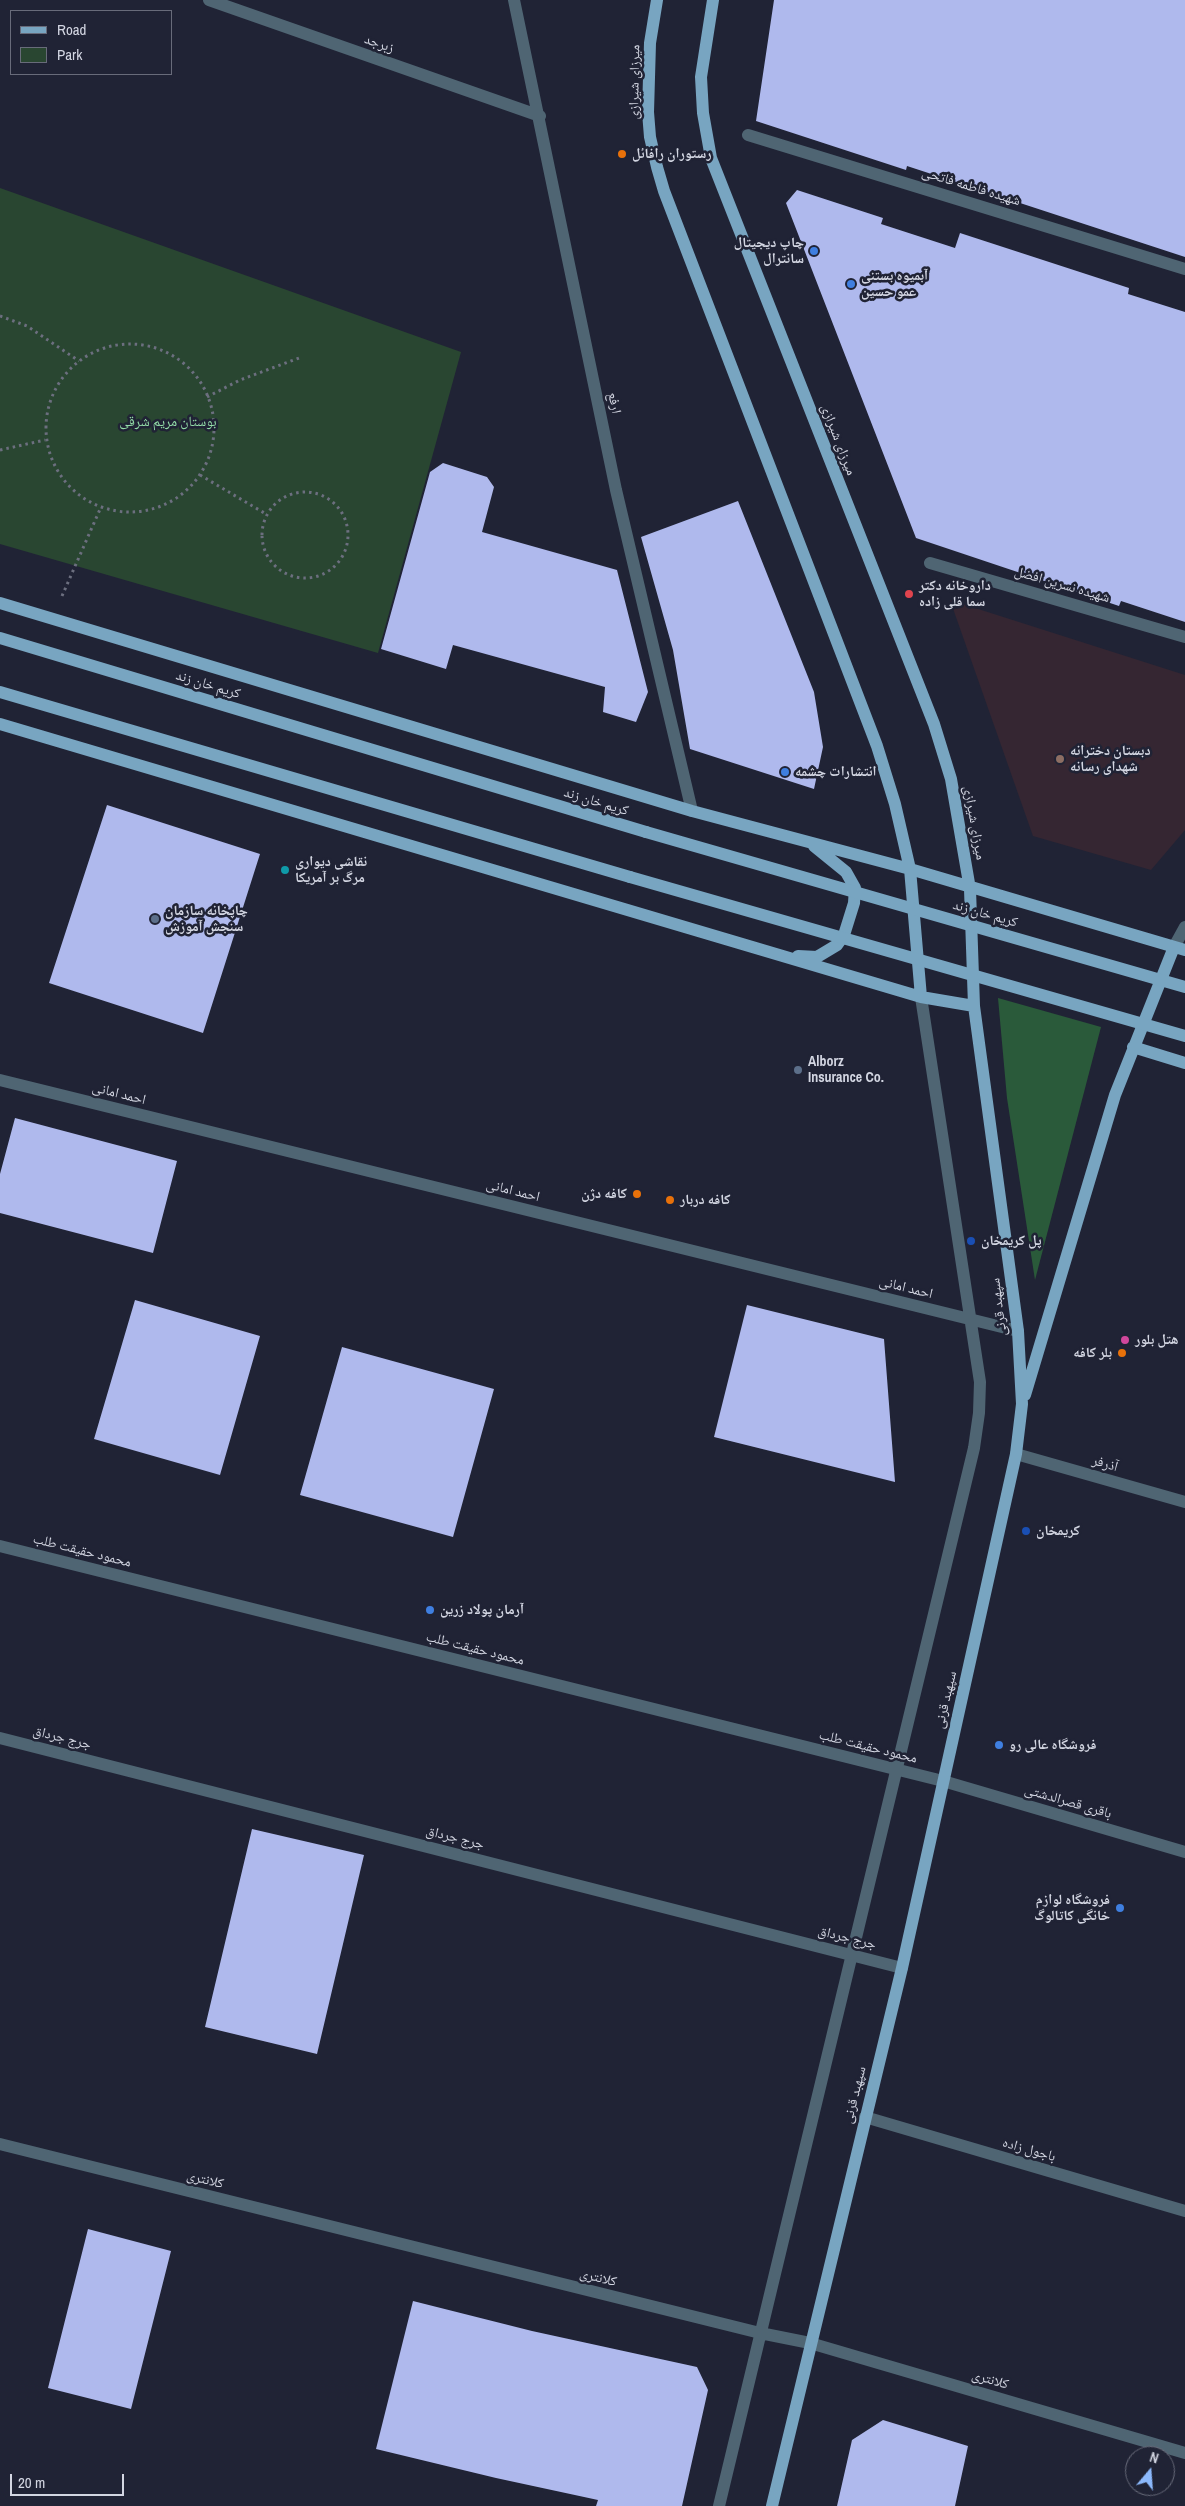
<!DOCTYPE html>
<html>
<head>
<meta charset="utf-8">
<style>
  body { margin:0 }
  #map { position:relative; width:1185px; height:2506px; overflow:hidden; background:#202335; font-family:"Archivo Narrow",sans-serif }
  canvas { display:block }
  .legend { position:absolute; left:10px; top:10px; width:162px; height:65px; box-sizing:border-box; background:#202335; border:1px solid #686b7a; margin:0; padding:6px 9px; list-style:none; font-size:15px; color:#d3d6e2 }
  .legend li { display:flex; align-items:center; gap:10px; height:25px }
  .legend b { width:25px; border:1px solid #686b7a }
  .north { position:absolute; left:1125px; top:2446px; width:50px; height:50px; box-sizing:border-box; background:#202335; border:1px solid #686b7a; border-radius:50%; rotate:18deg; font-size:14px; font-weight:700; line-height:20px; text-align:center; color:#d3d6e2 }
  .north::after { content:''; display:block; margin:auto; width:18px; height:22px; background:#8cb9fc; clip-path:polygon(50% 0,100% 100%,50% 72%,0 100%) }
  .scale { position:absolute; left:10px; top:2474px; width:114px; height:22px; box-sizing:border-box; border:2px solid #d3d6e2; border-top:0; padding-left:6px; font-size:15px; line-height:18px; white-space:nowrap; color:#d3d6e2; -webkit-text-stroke:4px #202335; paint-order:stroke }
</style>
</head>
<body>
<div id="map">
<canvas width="1185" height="2506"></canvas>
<ul class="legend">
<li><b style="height:6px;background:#78a5c1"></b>Road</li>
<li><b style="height:14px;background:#294631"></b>Park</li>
</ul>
<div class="north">N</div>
<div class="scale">20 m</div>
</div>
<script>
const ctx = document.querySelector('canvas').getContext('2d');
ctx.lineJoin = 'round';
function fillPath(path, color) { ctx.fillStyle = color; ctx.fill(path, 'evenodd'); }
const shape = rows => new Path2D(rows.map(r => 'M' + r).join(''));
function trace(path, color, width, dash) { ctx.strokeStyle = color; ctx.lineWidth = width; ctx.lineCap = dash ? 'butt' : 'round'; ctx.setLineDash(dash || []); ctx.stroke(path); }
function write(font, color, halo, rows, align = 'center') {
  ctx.font = font + ' "Archivo Narrow","Noto Naskh Arabic",sans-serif'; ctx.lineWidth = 5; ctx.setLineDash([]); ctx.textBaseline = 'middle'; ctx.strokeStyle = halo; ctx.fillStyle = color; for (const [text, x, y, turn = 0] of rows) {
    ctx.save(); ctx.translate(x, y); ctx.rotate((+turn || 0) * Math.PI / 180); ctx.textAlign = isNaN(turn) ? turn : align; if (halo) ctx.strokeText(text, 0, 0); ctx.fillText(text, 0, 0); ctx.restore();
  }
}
const education = shape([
  [950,600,1185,675,1185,830,1151,870,1033,836]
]);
const green = shape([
  [0,188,461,352,378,653,0,544]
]);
const forest = shape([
  [998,998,1101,1027,1035,1280,1007,1098]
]);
const building = shape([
  [774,0,1185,0,1185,257,907,166,906,170,756,121],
  [797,190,883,218,881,224,955,248,960,233,1129,288,1128,294,1185,312,1185,622,1121,601,1119,606,916,538,786,203],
  [443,463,487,477,494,487,482,532,617,570,648,692,636,722,603,712,605,687,453,645,446,669,381,649,430,472],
  [738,501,814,692,823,747,814,789,690,749,673,650,641,537],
  [107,805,260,854,203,1033,49,983],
  [15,1118,177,1161,153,1253,0,1213,0,1174],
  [135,1300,260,1336,220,1475,94,1439],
  [747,1305,884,1339,895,1482,714,1437],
  [342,1347,494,1389,453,1537,300,1495],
  [252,1829,364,1855,317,2054,205,2027],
  [88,2229,171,2251,131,2409,48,2388],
  [413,2301,532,2331,697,2367,708,2390,682,2506,596,2506,598,2500,496,2478,376,2449],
  [883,2420,968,2446,955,2506,837,2506,852,2440]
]);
const path = shape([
  [0,316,27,326,79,361],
  '46 428a84 84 0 1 1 168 0a84 84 0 1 1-168 0Z',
  [207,397,240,380,299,358],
  [0,450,45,440],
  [200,475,266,514],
  '262 535a43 43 0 1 1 86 0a43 43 0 1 1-86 0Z',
  [62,596,101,507]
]);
const minor = shape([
  [209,0,540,116],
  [514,0,616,490,692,811],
  [748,135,1185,269],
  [930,563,1185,637],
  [1174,947,1185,927],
  [0,1080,1018,1331],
  [1016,1454,1185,1502],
  [0,1546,943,1781,1185,1852],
  [0,1738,902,1968],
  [865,2117,1185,2211],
  [0,2144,760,2333,810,2343,1185,2453],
  [719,2506,974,1448,979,1413,980,1382,921,997]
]);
const major = shape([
  [657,0,650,43,648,112,650,137,657,167,664,191,877,746,895,804,910,869,921,997],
  [713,0,701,77,703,113,711,158,934,724,951,779,970,889,974,1006,1018,1331,1022,1404,1016,1454,902,1968,772,2506],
  [0,603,692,811,910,869,1185,950],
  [0,638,646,832],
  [0,692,630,877],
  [0,724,921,997,974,1006],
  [798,956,817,957,837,945,844,935,854,903,855,888,846,872,814,846],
  [1133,1047,1185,1063],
  [1025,1395,1115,1095,1174,947]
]);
const majorBridge = shape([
  [646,832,1185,987],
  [630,877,1185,1036]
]);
const markers = [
  [622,154,5,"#e8710a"],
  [814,251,5,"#3f7fe0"],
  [851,284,5,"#3f7fe0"],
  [909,594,5,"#e0444e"],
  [1060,759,5,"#8d6e63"],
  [785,772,5,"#3f7fe0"],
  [285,870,5,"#0f9aa8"],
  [155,919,5,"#5c6f8a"],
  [798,1070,5,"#5c6f8a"],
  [637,1194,5,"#e8710a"],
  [670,1200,5,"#e8710a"],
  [971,1241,5,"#1a4fb4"],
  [1125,1340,5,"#d1479c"],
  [1122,1353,5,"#e8710a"],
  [1026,1531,5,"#1a4fb4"],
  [430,1610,5,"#3f7fe0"],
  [999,1745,5,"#3f7fe0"],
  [1120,1908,5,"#3f7fe0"]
];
const streetNames = [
  ["زبرجد",379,44,19],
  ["میرزای شیرازی",635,82,-89],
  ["شهیده فاطمه فاتحی",971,187,17],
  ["ارفع",614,403,79],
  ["میرزای شیرازی",838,440,69],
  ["شهیده نسرین افضل",1062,585,16],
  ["کریم خان زند",208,685,17],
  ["کریم خان زند",596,802,17],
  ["میرزای شیرازی",974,823,80],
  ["کریم خان زند",985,914,16],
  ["احمد امانی",119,1094,14],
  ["احمد امانی",513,1191,14],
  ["احمد امانی",906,1288,14],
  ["سپهبد قرنی",999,1307,-97],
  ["آذرفر",1105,1464,16],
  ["محمود حقیقت طلب",82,1551,14],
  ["محمود حقیقت طلب",475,1649,14],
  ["سپهبد قرنی",946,1700,-77],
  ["جرج جرداق",62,1738,14],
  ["محمود حقیقت طلب",868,1747,14],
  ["باقری قصرالدشتی",1068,1802,16],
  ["جرج جرداق",455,1838,14],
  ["جرج جرداق",847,1938,14],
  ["سپهبد قرنی",855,2095,-76],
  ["باجول زاده",1029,2150,16],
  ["کلانتری",205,2180,14],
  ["کلانتری",598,2278,14],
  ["کلانتری",990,2380,16]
];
const poiNames = [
  ["رستوران رافائل",632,154],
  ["چاپ دیجیتال",804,243,"right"],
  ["سانترال",804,259,"right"],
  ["آبمیوه بستنی",861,276],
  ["عمو حسین",861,292],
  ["داروخانه دکتر",919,586],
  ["سما قلی زاده",919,602],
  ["دبستان دخترانه",1070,751],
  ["شهدای رسانه",1070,767],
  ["انتشارات چشمه",795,772],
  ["نقاشی دیواری",295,862],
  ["مرگ بر آمریکا",295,878],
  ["چاپخانه سازمان",165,911],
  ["سنجش آموزش",165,927],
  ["Alborz",808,1062],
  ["Insurance Co.",808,1078],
  ["کافه دژن",627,1194,"right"],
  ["کافه دربار",680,1200],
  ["پل کریمخان",981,1241],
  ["هتل بلور",1135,1340],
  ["بلر کافه",1112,1353,"right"],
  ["کریمخان",1036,1531],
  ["آرمان پولاد زرین",440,1610],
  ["فروشگاه عالی رو",1009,1745],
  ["فروشگاه لوازم",1110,1900,"right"],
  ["خانگی کاتالوگ",1110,1916,"right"]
];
const parkNames = [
  ["بوستان مریم شرقی",168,422]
];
fillPath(education, '#352632');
fillPath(green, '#294631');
fillPath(forest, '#2a5a3a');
fillPath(building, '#afb9ed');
trace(path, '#6c6f7f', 3, [2.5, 4]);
trace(minor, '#4f6573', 12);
trace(major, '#78a5c1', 12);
trace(majorBridge, '#78a5c1', 12);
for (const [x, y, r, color] of markers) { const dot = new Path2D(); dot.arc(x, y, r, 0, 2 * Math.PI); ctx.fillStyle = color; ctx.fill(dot); trace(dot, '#202335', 2); }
write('14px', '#d3d6e2', '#202335', streetNames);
write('bold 14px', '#d3d6e2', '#202335', poiNames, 'left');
write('14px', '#92dca7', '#202335', parkNames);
</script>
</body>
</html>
